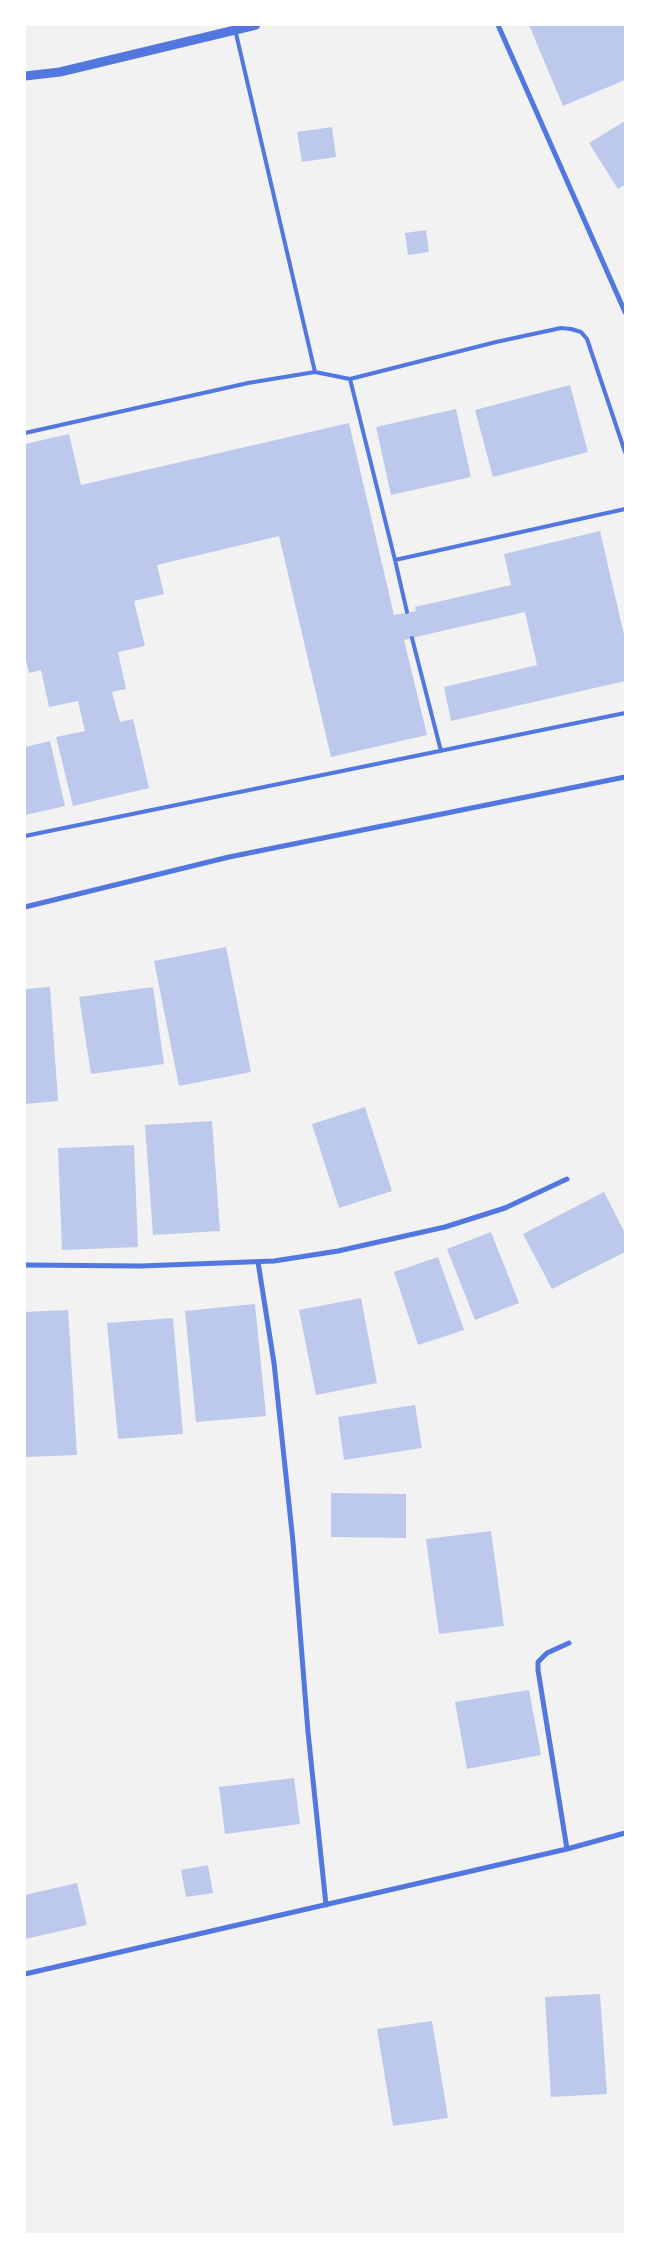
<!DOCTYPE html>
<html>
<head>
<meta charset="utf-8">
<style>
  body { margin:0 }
  #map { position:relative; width:650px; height:2259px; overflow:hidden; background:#f2f2f2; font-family:Karla,sans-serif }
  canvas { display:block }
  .frame { position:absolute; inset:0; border:26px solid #fff; pointer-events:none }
</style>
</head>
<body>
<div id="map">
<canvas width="650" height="2259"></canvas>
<div class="frame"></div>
</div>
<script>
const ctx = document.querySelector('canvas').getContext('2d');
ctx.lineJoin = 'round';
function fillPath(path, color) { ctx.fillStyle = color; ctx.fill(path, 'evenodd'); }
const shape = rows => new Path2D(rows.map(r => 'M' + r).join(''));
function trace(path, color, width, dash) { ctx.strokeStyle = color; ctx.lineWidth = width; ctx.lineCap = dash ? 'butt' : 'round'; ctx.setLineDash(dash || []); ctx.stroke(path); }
const building = shape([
  [529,25,625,25,625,80,563,106],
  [625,121,625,185,618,189,589,143],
  [332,127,336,157,302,162,297,132],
  [426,230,429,252,408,255,405,233],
  [570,385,588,452,493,477,475,410],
  [456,409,471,477,391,495,376,427],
  [349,423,394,615,416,611,415,607,511,585,504,554,600,531,625,639,625,681,451,721,444,687,537,665,525,612,420,636,404,640,427,735,331,757,279,536,157,565,164,594,134,601,145,646,118,652,126,689,112,692,120,722,133,719,149,788,73,806,56,737,85,731,78,701,49,707,41,670,29,673,25,656,25,444,69,434,81,485],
  [50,741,65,806,25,815,25,747],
  [226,947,251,1072,179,1086,154,961],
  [50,987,58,1101,25,1104,25,989],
  [153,987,164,1064,91,1074,79,997],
  [365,1107,392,1191,339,1208,312,1124],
  [212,1121,220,1231,153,1235,145,1125],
  [134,1145,138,1247,62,1250,58,1148],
  [604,1192,625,1233,625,1252,552,1289,523,1234],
  [491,1232,519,1303,475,1320,447,1249],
  [438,1257,464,1330,418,1345,394,1272],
  [361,1298,377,1383,316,1395,299,1310],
  [255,1304,266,1416,196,1422,185,1311],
  [68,1310,77,1455,25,1457,25,1312],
  [173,1318,183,1434,118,1439,107,1323],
  [415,1405,422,1448,344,1460,338,1417],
  [331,1493,406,1494,406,1538,331,1537],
  [491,1531,504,1626,439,1634,426,1539],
  [529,1690,541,1755,467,1769,455,1702],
  [294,1778,300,1824,225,1834,219,1787],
  [208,1865,213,1893,186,1897,181,1870],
  [77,1883,87,1925,25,1939,25,1895],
  [600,1994,607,2094,551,2097,545,1997],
  [432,2021,448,2118,393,2126,377,2029]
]);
const service = shape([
  [315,372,350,379,496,342,561,328,571,329,581,332,587,339,625,452],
  [350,379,395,560,625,509],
  [25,433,248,383,315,372,234,25],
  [395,560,407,612],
  [412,638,441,751],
  [25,836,625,713]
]);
const minor = shape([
  [498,25,625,312],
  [25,907,229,857,625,777],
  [258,1262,274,1363,293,1542,308,1732,326,1905],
  [25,1265,141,1266,274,1261,338,1251,445,1227,505,1208,567,1179],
  [567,1849,538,1670,538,1662,547,1653,569,1643],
  [25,1974,567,1849,625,1833]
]);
const tertiary = shape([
  [25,76,60,72,256,25]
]);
fillPath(building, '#bdc9ec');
trace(service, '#5277de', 4);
trace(minor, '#5277de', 5);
trace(tertiary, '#5277de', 9);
</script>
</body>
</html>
